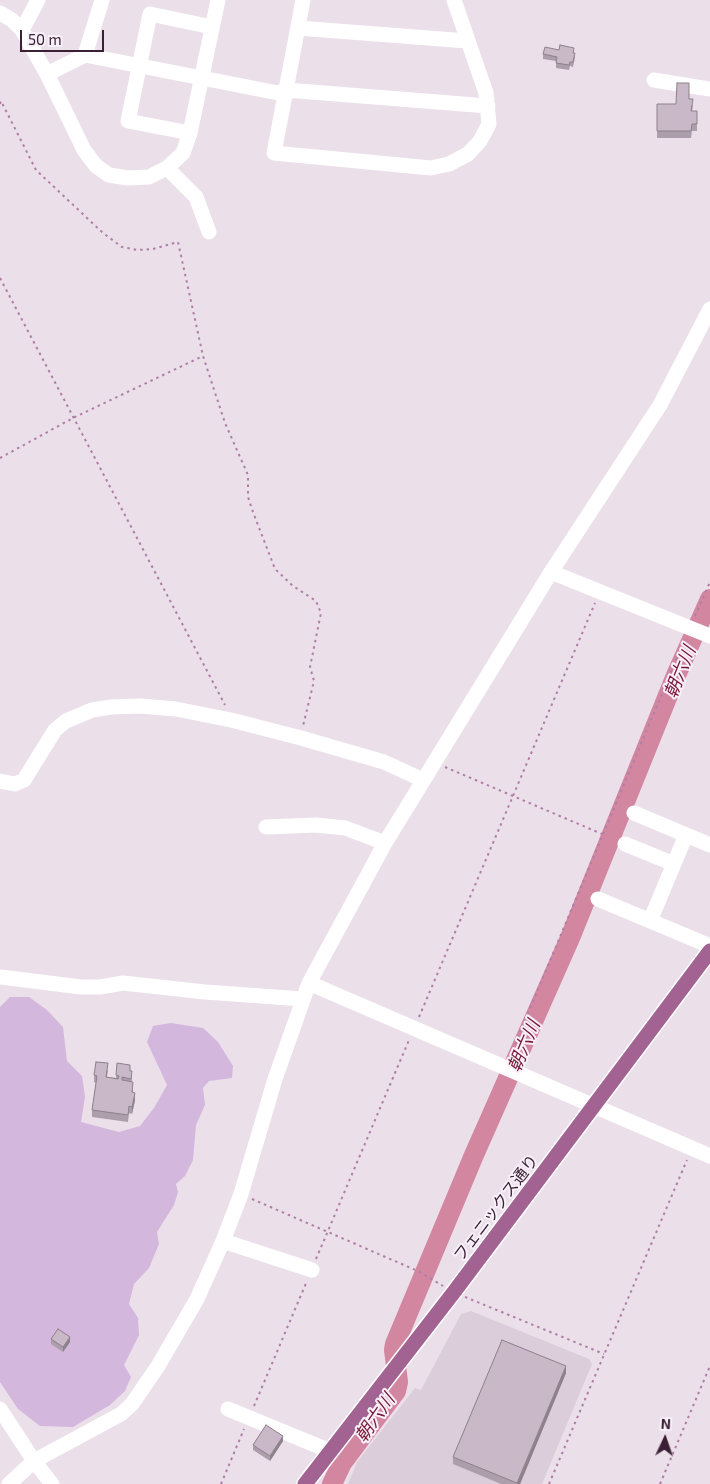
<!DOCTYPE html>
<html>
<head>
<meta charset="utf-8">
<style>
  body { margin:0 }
  #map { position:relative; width:710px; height:1484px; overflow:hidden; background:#ebdfea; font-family:"Exo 2",sans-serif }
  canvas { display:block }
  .north { position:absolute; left:640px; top:1414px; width:50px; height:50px; -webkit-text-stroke:4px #f8f0f8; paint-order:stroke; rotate:3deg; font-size:14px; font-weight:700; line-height:20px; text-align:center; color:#3b2035 }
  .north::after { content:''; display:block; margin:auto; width:18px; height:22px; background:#3b2035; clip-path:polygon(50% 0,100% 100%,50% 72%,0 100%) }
  .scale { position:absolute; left:20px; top:30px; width:84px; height:22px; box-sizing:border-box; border:2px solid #3b2035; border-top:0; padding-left:6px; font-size:15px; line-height:18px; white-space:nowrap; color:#3b2035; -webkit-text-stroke:4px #f8f0f8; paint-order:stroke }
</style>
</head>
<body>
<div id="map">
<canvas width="710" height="1484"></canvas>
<div class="north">N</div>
<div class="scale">50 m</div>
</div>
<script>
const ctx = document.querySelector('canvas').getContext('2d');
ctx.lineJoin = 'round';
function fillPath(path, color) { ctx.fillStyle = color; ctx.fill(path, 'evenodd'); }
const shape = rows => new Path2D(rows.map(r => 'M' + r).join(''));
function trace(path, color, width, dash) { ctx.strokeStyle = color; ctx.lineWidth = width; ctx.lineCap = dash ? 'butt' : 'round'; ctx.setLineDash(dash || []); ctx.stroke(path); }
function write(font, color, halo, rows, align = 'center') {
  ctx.font = font + ' "Exo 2","Noto Sans JP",sans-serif'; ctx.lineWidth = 4; ctx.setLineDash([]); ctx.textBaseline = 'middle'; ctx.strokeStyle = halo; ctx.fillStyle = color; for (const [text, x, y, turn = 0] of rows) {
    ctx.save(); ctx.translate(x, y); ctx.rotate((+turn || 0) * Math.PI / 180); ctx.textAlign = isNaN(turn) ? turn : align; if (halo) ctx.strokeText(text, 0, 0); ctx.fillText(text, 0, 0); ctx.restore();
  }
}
const built = shape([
  [471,1311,589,1359,592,1364,542,1484,348,1484,357,1462,415,1388,421,1390,461,1314]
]);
const green = shape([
  [10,997,29,997,47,1010,63,1027,67,1061,82,1076,85,1097,81,1122,119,1132,140,1126,154,1108,167,1085,147,1042,153,1026,171,1023,203,1028,218,1042,233,1066,232,1078,209,1081,203,1088,205,1105,196,1125,193,1160,185,1176,176,1184,178,1192,174,1205,157,1232,159,1244,149,1268,134,1284,129,1304,138,1318,139,1335,124,1365,131,1377,125,1391,110,1405,73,1427,40,1426,18,1409,0,1382,0,1007]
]);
const river = shape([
  [332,1484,342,1463,396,1391,398,1382,394,1350,395,1344,474,1155,570,938,677,673,710,599]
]);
const path = shape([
  [0,104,1,101,36,170,103,233,122,247,138,250,153,249,178,242,203,356,225,423,248,475,248,497,253,512,275,569,293,586,316,601,321,613,310,667,314,681,303,726],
  [0,278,225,705],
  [0,458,73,418,203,356],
  [695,616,710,582],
  [445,767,602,834],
  [419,1017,595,603],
  [510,1056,685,639],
  [252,1199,420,1272,443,1286],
  [316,1259,409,1040],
  [465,1297,604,1354],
  [254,1406,307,1281],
  [221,1484,244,1429],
  [549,1484,687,1160],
  [660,1484,710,1366]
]);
const minor = shape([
  [303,0,274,153,431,168,449,164,468,154,480,141,489,124,486,93,454,0],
  [0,13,12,20,22,30,47,74,84,150,96,166,109,175,128,178,149,177,167,168,183,153,190,133,218,0],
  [298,28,467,41],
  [22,30,38,0],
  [85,55,278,93,286,90,488,106],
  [47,74,85,55,102,0],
  [654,80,710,89],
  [190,133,128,121,150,14,212,27],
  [167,168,196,197,209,232],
  [551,572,710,636],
  [0,781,15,784,24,780,55,730,66,721,92,710,111,707,140,706,176,709,231,720,301,738,384,762,423,780],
  [634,813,710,845],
  [266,827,316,825,345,828,385,843],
  [625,844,674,864],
  [598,899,710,946],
  [650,921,686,835],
  [0,977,81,987,100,987,123,983,205,992,303,999],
  [309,983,710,1156],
  [223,1241,312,1270],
  [0,1409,34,1461,52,1484],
  [228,1409,330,1451],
  [9,1484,34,1461,121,1414,132,1404,158,1366,197,1299,223,1241,241,1194,275,1079,309,983,385,843,551,572,660,405,710,309]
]);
const major = shape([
  [305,1484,454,1292,710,951]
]);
const wall = shape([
  [559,50,574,53,575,58,573,67,570,66,569,70,556,68,556,61,543,59,543,54],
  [689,99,693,106,692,111,697,111,697,131,692,131,691,138,657,138,657,104,676,104],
  [108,1070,107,1077,116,1078,116,1075,130,1071,132,1078,132,1082,133,1089,133,1092,135,1100,132,1114,129,1113,128,1122,92,1117,92,1110,96,1083,94,1082,94,1075],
  [51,1339,70,1342,63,1352,51,1344],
  [566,1373,520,1484,501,1484,453,1464,453,1457],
  [283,1441,270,1461,253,1450,253,1445]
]);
const shadedWall = shape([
  [135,1093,135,1100,132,1114,132,1107],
  [70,1337,70,1342,63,1352,63,1347],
  [566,1366,566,1373,520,1484,517,1484],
  [283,1436,283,1441,270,1461,270,1456]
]);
const building = shape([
  [560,45,574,48,573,53,575,53,573,62,570,62,569,65,556,63,557,57,543,54,545,47,559,50,560,45],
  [677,83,689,83,689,99,693,99,691,111,697,111,697,124,692,124,691,131,657,131,657,104,676,104,677,83],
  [96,1062,108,1063,106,1077,118,1079,119,1076,116,1075,117,1063,130,1065,130,1071,132,1071,131,1079,122,1077,122,1080,133,1082,132,1092,135,1093,132,1107,129,1106,128,1115,92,1110,97,1076,94,1075,96,1062],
  [58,1329,70,1337,63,1347,51,1339,58,1329],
  [502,1340,566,1366,517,1483,453,1457,502,1340],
  [266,1425,283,1436,270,1456,253,1445,266,1425]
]);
const streetNames = [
  ["フェニックス通り",496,1208,-53]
];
const waterNames = [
  ["朝六川",680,672,-68],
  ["朝六川",524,1046,-67],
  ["朝六川",375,1418,-55]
];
fillPath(built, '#dbceda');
fillPath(green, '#d4b7dd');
trace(river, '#d286a0', 20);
trace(major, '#fff', 18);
trace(path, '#af7fa6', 2, [2.5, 4]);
trace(minor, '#fff', 15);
trace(major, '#a26392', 15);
fillPath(wall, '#ad9eac');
fillPath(shadedWall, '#8d818c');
fillPath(building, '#c9b8c8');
trace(building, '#8d818c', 1);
write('16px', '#3b2035', '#f8f0f8', streetNames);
write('italic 18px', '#781939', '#f8f0f8', waterNames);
</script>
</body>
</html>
